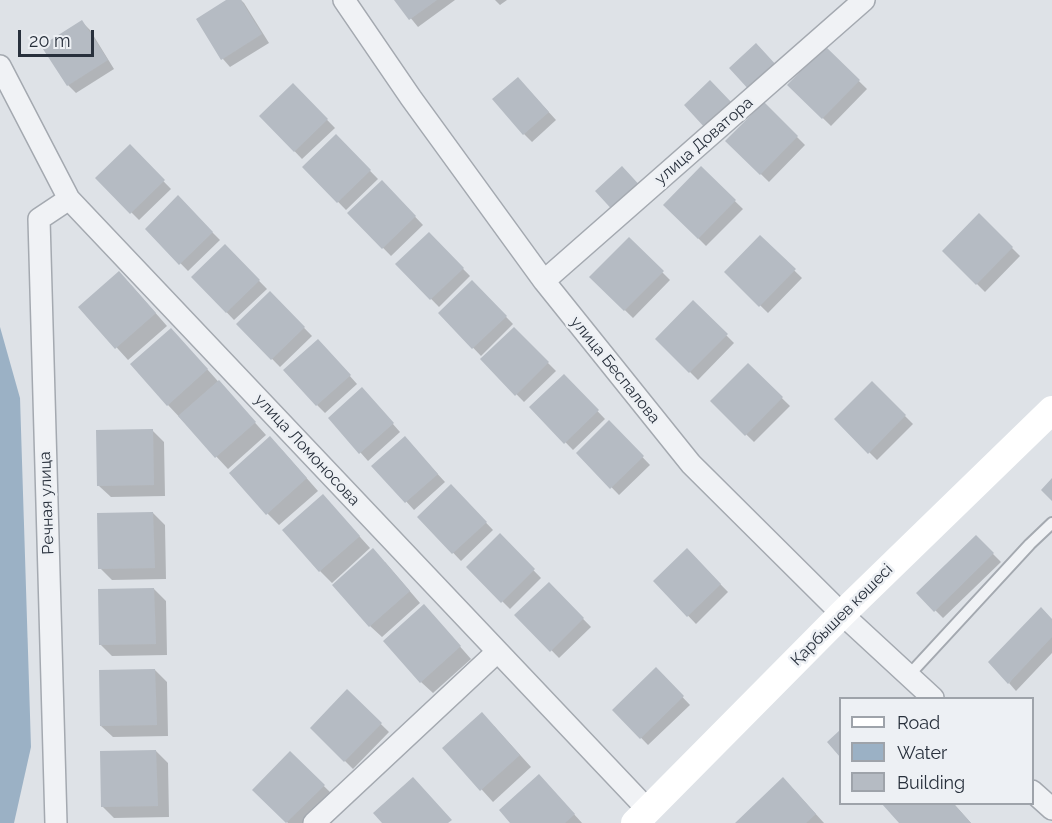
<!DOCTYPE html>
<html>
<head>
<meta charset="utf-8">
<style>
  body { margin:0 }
  #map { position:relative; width:1052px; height:823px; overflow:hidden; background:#dee2e7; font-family:Raleway,sans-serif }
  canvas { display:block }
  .legend { position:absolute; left:839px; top:697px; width:195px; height:108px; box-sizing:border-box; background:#edf0f4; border:2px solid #9ea3aa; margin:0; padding:8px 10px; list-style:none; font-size:18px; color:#28303c }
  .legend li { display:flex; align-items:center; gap:12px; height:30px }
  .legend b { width:30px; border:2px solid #9ea3aa }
  .scale { position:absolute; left:18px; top:30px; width:76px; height:27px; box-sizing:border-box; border:3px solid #28303c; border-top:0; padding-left:8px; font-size:18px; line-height:21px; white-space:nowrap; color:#28303c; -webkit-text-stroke:4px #edf0f4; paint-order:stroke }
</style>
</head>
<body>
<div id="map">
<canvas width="1052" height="823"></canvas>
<ul class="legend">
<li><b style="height:8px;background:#fff"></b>Road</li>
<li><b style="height:16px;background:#9bb1c5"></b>Water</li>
<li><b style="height:16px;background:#b5bbc3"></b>Building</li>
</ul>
<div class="scale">20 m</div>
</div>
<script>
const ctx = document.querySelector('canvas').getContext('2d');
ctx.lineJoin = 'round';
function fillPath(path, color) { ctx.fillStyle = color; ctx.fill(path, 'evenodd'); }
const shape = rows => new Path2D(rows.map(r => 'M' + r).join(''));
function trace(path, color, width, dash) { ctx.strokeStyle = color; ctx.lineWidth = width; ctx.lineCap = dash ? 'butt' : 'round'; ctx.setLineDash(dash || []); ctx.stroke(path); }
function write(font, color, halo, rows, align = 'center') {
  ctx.font = font + ' Raleway,sans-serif'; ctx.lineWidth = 5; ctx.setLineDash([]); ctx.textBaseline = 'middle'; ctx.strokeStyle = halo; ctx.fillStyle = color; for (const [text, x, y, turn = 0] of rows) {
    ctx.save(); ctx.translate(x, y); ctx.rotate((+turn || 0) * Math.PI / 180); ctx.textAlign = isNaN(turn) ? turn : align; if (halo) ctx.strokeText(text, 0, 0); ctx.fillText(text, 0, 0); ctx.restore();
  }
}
const water = shape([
  [0,327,20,398,31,747,14,823,0,823]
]);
const shadow = shape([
  [229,0,241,0,244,3,269,43,230,67,223,59],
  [396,0,455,0,418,27],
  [495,0,507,0,500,5],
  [82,22,90,30,114,69,76,93,68,85,43,46],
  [825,48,867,89,831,126,789,85],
  [293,85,335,128,302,159,261,116],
  [525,86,556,120,532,142,524,134],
  [764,104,805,145,769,182,727,141],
  [336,136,378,179,346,210,304,167],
  [130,147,171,189,139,220,97,178],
  [701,168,743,209,706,246,665,205],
  [382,182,423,225,391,256,349,213],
  [178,198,220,240,188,271,147,229],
  [979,215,1020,256,985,292,944,251],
  [429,234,470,276,439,307,397,264],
  [760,237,802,278,768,313,726,272],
  [629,239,670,280,633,318,591,277],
  [225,246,267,289,234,320,193,277],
  [472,282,513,324,481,356,440,313],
  [131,285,167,326,128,360,80,307],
  [270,293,312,336,280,367,238,324],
  [693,302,734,343,698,380,657,339],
  [514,329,556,371,524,402,483,360],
  [182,341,266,435,228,469,168,405],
  [326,349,357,384,325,413,317,405],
  [748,365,790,406,754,442,712,401],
  [564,376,605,419,573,450,531,407],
  [872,383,913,424,877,460,836,419],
  [369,397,400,432,368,461,330,418],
  [609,422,650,465,619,495,578,453],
  [152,430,164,442,165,496,111,497,99,486],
  [412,446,445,482,414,510,374,466],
  [282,450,318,491,279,525,267,513],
  [451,486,493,530,461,561,419,517],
  [334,508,370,548,332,583,320,571],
  [153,513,165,525,166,579,112,580,100,568],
  [500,536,541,578,510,609,468,567],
  [976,537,1001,562,943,618,918,593],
  [687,550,728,592,696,624,655,581],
  [385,562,420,603,382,637,370,626],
  [549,584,591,627,559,658,517,615],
  [154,589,166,601,167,655,112,656,100,644],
  [435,618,471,659,433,693,421,682],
  [1052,620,1052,653,1016,691,1009,683],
  [656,669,690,705,648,745,614,710],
  [155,670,167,682,168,736,113,737,101,726],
  [347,691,389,732,353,769,312,728],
  [494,726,531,767,493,802,444,748],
  [156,751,168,763,169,817,114,818,102,806],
  [290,753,332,794,303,823,288,823,254,789],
  [547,784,582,823,512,823],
  [795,791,824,823,737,823],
  [884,804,954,804,971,823,901,823]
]);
const building = shape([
  [226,0,241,0,262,34,221,60,196,19],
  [394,0,437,0,409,20],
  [82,20,108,60,67,86,41,46],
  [756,43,778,67,751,92,729,68],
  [825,46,860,80,822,119,787,85],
  [518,77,549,112,523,135,492,99],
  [710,80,733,104,706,129,684,105],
  [293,83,328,119,294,152,259,116],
  [764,102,798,136,760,175,725,141],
  [336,134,371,170,337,203,302,167],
  [130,144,165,180,130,214,95,178],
  [622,166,644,190,617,215,595,191],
  [701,166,736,200,698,239,663,205],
  [382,180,416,216,382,249,347,213],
  [178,195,213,232,179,265,145,229],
  [979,213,1013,247,976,285,942,251],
  [429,232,464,268,430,300,395,264],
  [760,235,796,269,759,307,724,272],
  [629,237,664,271,624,311,589,277],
  [225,244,260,280,226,313,191,277],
  [119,271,156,313,115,349,78,307],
  [472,280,507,316,472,349,438,313],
  [270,291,305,327,271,360,236,324],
  [693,300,728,334,689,373,655,339],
  [514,327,549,362,515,396,480,359],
  [171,328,208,369,167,406,130,364],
  [318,339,351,375,316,406,283,370],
  [748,363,783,397,745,436,710,401],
  [564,374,599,410,564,444,529,407],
  [219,380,256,422,215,458,178,416],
  [872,381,906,415,868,454,834,419],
  [362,387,394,423,359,454,328,418],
  [609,420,644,456,610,489,576,453],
  [153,429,154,485,97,486,96,430],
  [270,436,307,478,266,515,229,473],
  [405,436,438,474,405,503,371,466],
  [1052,478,1052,501,1041,490],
  [451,484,487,522,452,554,417,517],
  [323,494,360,536,319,572,282,530],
  [153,512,155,568,98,569,97,513],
  [500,533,535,569,501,603,466,567],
  [976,535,994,553,934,612,916,593],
  [373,548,410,591,369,627,332,585],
  [687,548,721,584,687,617,653,581],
  [549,582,584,618,550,652,514,615],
  [154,588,156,644,99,645,98,589],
  [424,604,461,646,420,683,383,641],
  [1041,607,1052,619,1052,637,1008,684,988,662],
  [656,667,684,696,640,739,612,710],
  [155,669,157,725,100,726,99,670],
  [347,689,382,723,344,762,310,728],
  [482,712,520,755,480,791,442,748],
  [840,730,840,757,827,742],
  [156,750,158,806,101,807,100,751],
  [290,751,325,785,286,823,252,790],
  [539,774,575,814,565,823,510,823,499,810],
  [413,777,452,820,448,823,382,823,373,813],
  [783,777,816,814,806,823,735,823],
  [882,804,954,804,971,823,899,823]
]);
const service = shape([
  [909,675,1030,544,1052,523]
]);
const minor = shape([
  [344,0,411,98,544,281,691,464,842,614,933,698],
  [0,66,69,199,648,810],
  [544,281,864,0],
  [1032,791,1052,809],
  [56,823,39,219,69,199],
  [314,823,497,652]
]);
const secondary = shape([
  [635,823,842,614,1052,410]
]);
const streetNames = [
  ["улица Доватора",704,141,-41],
  ["улица Беспалова",615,370,51],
  ["улица Ломоносова",307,450,47],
  ["Речная улица",47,503,-92],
  ["Қарбышев көшесі",842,615,-45]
];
fillPath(water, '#9bb1c5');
fillPath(shadow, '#0003');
fillPath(building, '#b5bbc3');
trace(service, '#a4a9b0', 14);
trace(minor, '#a4a9b0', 24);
trace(service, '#f0f2f5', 10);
trace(minor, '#f0f2f5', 21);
trace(secondary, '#fff', 28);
write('16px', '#28303c', '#edf0f4', streetNames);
</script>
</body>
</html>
